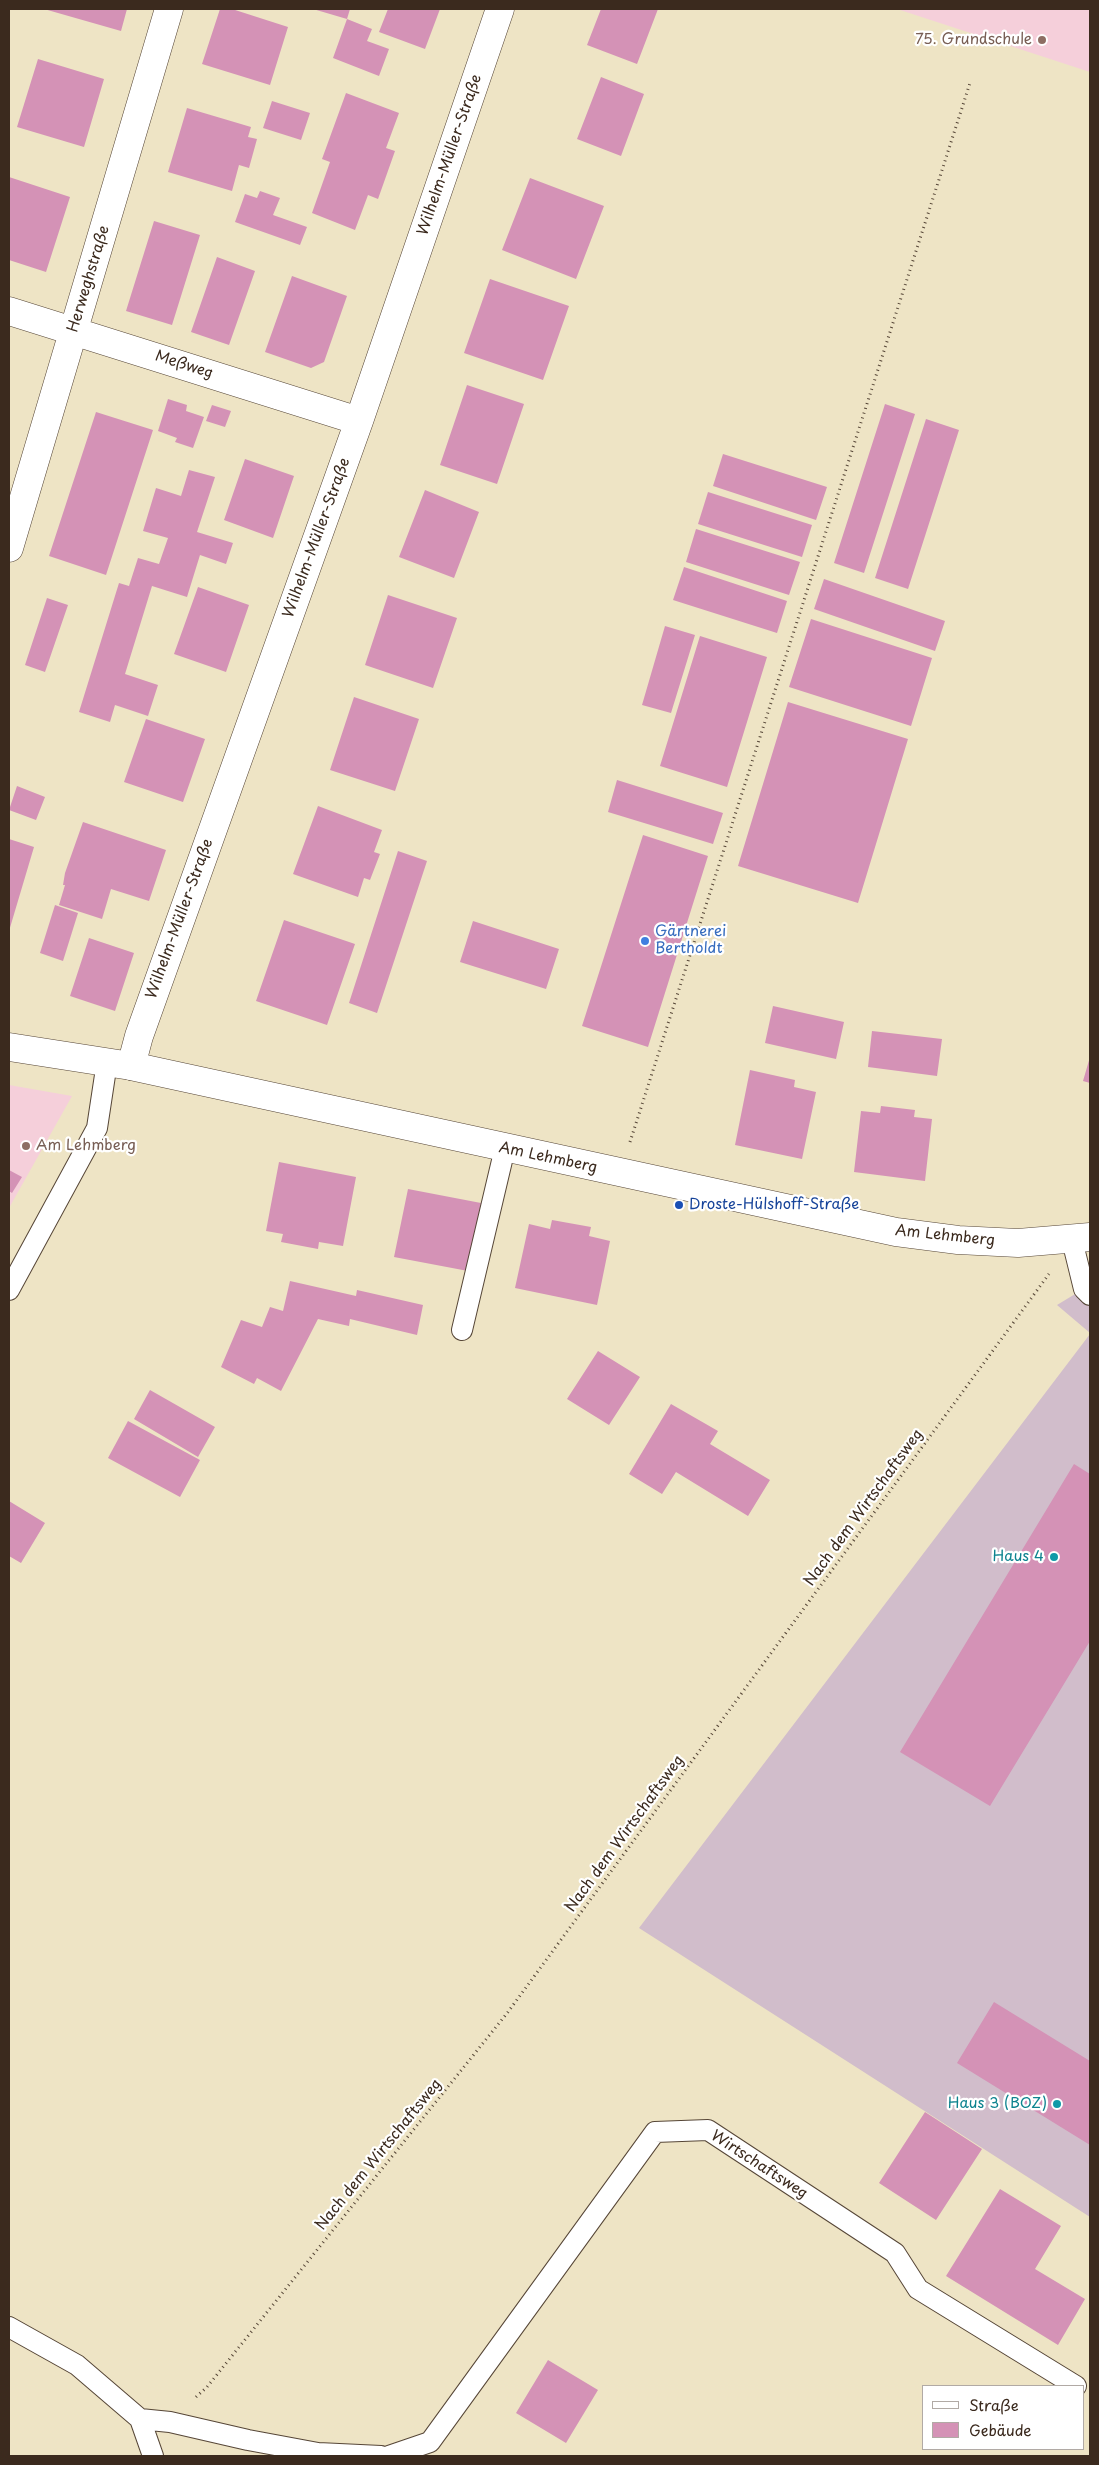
<!DOCTYPE html>
<html>
<head>
<meta charset="utf-8">
<style>
  body { margin:0 }
  #map { position:relative; width:1099px; height:2465px; overflow:hidden; background:#eee4c5; font-family:"Playpen Sans",sans-serif }
  canvas { display:block }
  .frame { position:absolute; inset:0; border:10px solid #3b2a1e; pointer-events:none }
  .legend { position:absolute; left:922px; top:2385px; width:162px; height:65px; box-sizing:border-box; background:#fff; border:1px solid #b1aaa5; margin:0; padding:6px 9px; list-style:none; font-size:15px; color:#3b2a1e }
  .legend li { display:flex; align-items:center; gap:10px; height:25px }
  .legend b { width:25px; border:1px solid #b1aaa5 }
</style>
</head>
<body>
<div id="map">
<canvas width="1099" height="2465"></canvas>
<div class="frame"></div>
<ul class="legend">
<li><b style="height:6px;background:#fff"></b>Straße</li>
<li><b style="height:14px;background:#d492b6"></b>Gebäude</li>
</ul>
</div>
<script>
const ctx = document.querySelector('canvas').getContext('2d');
ctx.lineJoin = 'round';
function fillPath(path, color) { ctx.fillStyle = color; ctx.fill(path, 'evenodd'); }
const shape = rows => new Path2D(rows.map(r => 'M' + r).join(''));
function trace(path, color, width, dash) { ctx.strokeStyle = color; ctx.lineWidth = width; ctx.lineCap = dash ? 'butt' : 'round'; ctx.setLineDash(dash || []); ctx.stroke(path); }
function write(font, color, halo, rows, align = 'center') {
  ctx.font = font + ' "Playpen Sans",sans-serif'; ctx.lineWidth = 4.5; ctx.setLineDash([]); ctx.textBaseline = 'middle'; ctx.strokeStyle = halo; ctx.fillStyle = color; for (const [text, x, y, turn = 0] of rows) {
    ctx.save(); ctx.translate(x, y); ctx.rotate((+turn || 0) * Math.PI / 180); ctx.textAlign = isNaN(turn) ? turn : align; if (halo) ctx.strokeText(text, 0, 0); ctx.fillText(text, 0, 0); ctx.restore();
  }
}
const built = shape([
  [897,9,1090,9,1090,72],
  [9,1085,72,1096,9,1208]
]);
const industrial = shape([
  [1090,1285,1090,1333,1057,1305],
  [1090,1334,1090,2217,639,1928]
]);
const building = shape([
  [44,9,127,9,121,31],
  [220,9,232,9,288,27,270,85,202,64],
  [313,9,350,9,347,19],
  [388,9,440,9,425,49,379,32],
  [601,9,658,9,637,64,587,45],
  [347,19,372,29,367,41,389,49,379,76,333,58],
  [38,59,104,79,84,147,17,127],
  [601,77,644,94,621,156,577,139],
  [346,93,399,113,386,148,395,151,378,199,368,195,355,230,312,213,330,162,322,159],
  [272,101,310,113,301,140,263,128],
  [187,108,251,127,248,137,257,139,249,168,239,165,232,191,168,172],
  [9,177,70,197,46,272,9,260],
  [530,178,604,206,576,279,502,250],
  [260,191,280,198,273,215,307,227,300,245,235,222,245,194,257,198],
  [154,221,200,235,172,325,126,311],
  [217,257,255,271,229,345,191,332],
  [292,276,347,296,324,362,311,368,265,352],
  [490,279,569,306,543,380,464,353],
  [467,385,524,404,497,484,440,465],
  [168,399,187,405,186,411,204,417,193,448,175,442,177,438,158,431],
  [885,404,915,414,864,573,834,563],
  [212,405,231,411,225,427,206,421],
  [96,412,153,430,106,575,49,556],
  [926,419,959,430,908,589,875,578],
  [723,454,827,487,816,520,713,486],
  [245,459,294,476,273,538,224,520],
  [189,470,215,477,197,532,233,543,226,564,200,555,187,597,152,586,125,674,158,685,148,716,115,705,110,722,79,712,119,583,129,586,138,558,159,564,168,538,143,531,156,488,181,496],
  [425,490,479,512,454,578,399,557],
  [708,492,812,525,802,557,698,524],
  [696,529,800,562,789,595,686,562],
  [684,567,787,601,777,633,673,600],
  [824,579,945,621,935,651,814,609],
  [198,587,249,605,226,672,174,654],
  [388,595,457,618,433,688,365,665],
  [47,598,68,605,45,672,25,665],
  [811,619,932,658,911,726,789,687],
  [665,626,695,635,671,713,642,705],
  [700,636,767,657,727,787,660,766],
  [354,697,419,719,395,791,330,770],
  [788,702,908,739,858,903,738,866],
  [146,719,205,739,183,802,124,782],
  [617,780,723,813,713,844,608,812],
  [17,786,45,797,36,820,9,810],
  [318,806,382,830,374,852,380,854,370,880,364,878,358,897,293,874],
  [83,822,166,850,149,901,111,889,102,919,59,905,65,885,63,885,65,873],
  [643,835,708,856,648,1047,582,1026],
  [9,839,34,847,9,931],
  [398,851,427,861,377,1013,349,1003],
  [55,905,78,913,63,961,40,953],
  [284,920,355,944,327,1025,256,1001],
  [473,921,559,949,546,989,460,962],
  [89,938,134,953,115,1011,70,996],
  [773,1006,844,1022,836,1059,765,1043],
  [872,1031,942,1039,937,1076,868,1067],
  [1090,1057,1090,1083,1083,1081],
  [750,1070,795,1080,794,1087,816,1092,802,1159,735,1145],
  [881,1106,915,1110,914,1117,932,1119,925,1181,854,1172,861,1111,880,1113],
  [279,1162,356,1177,343,1246,319,1242,318,1249,281,1242,283,1234,266,1231],
  [9,1170,22,1177,12,1193,9,1191],
  [408,1189,481,1203,468,1271,394,1257],
  [552,1220,591,1227,589,1236,610,1241,597,1305,515,1288,529,1224,550,1229],
  [290,1281,356,1296,357,1290,423,1305,417,1335,350,1319,349,1326,318,1319,281,1391,257,1378,254,1384,221,1367,241,1320,262,1327,270,1307,283,1311],
  [598,1351,640,1377,609,1425,567,1399],
  [150,1390,215,1427,198,1457,134,1419],
  [671,1404,718,1431,710,1444,770,1480,748,1516,676,1472,662,1494,629,1474],
  [128,1421,200,1460,180,1497,108,1458],
  [1074,1464,1090,1474,1090,1641,990,1806,900,1752],
  [9,1501,45,1523,21,1563,9,1556],
  [994,2002,1090,2061,1090,2145,957,2063],
  [925,2112,982,2149,936,2220,879,2183],
  [1000,2189,1061,2226,1035,2269,1085,2299,1058,2345,946,2276],
  [548,2360,598,2390,566,2443,516,2413]
]);
const path = shape([
  [630,1142,970,83],
  [196,2397,207,2387,508,2012,1049,1274]
]);
const lane = shape([
  [1072,1240,1084,1289,1090,1295],
  [9,1290,97,1128,107,1062],
  [462,1330,505,1148],
  [9,2327,77,2365,140,2419,153,2456],
  [140,2419,170,2422,248,2440,318,2453,381,2456],
  [389,2456,430,2442,655,2132,708,2130,895,2253,918,2289,1076,2386]
]);
const street = shape([
  [9,311,359,421],
  [9,548,169,9],
  [131,1066,139,1036,359,421,500,9]
]);
const secondary = shape([
  [9,1047,131,1066,896,1232,958,1240,1018,1243,1090,1237]
]);
const markers = [
  [1042,40,5,"#8d6e63"],
  [645,941,5,"#3f7fe0"],
  [26,1146,5,"#8d6e63"],
  [679,1205,5,"#1a4fb4"],
  [1054,1557,5,"#0f9aa8"],
  [1057,2104,5,"#0f9aa8"]
];
const educationNames = [
  ["75. Grundschule",1032,40],
  ["Am Lehmberg",36,1146,"left"]
];
const streetNames = [
  ["Wilhelm-Müller-Straße",450,155,-71],
  ["Herweghstraße",89,279,-73],
  ["Meßweg",184,365,18],
  ["Wilhelm-Müller-Straße",317,538,-70],
  ["Wilhelm-Müller-Straße",180,919,-70],
  ["Am Lehmberg",548,1158,12],
  ["Am Lehmberg",945,1236,6],
  ["Nach dem Wirtschaftsweg",864,1508,-54],
  ["Nach dem Wirtschaftsweg",625,1834,-54],
  ["Nach dem Wirtschaftsweg",379,2155,-51],
  ["Wirtschaftsweg",759,2165,33]
];
const shopNames = [
  ["Gärtnerei",655,932],
  ["Bertholdt",655,949]
];
const transitNames = [
  ["Droste-Hülshoff-Straße",689,1205]
];
const cultureNames = [
  ["Haus 4",1044,1557],
  ["Haus 3 (BOZ)",1047,2104]
];
fillPath(built, '#f5cfda');
fillPath(industrial, '#d1bdcb');
fillPath(building, '#d492b6');
trace(lane, '#564637', 22);
trace(street, '#564637', 29);
trace(secondary, '#564637', 29);
trace(path, '#564637', 3, [1, 4]);
trace(lane, '#fff', 20);
trace(street, '#fff', 28);
trace(secondary, '#fff', 28);
for (const [x, y, r, color] of markers) { const dot = new Path2D(); dot.arc(x, y, r, 0, 2 * Math.PI); ctx.fillStyle = color; ctx.fill(dot); trace(dot, '#fff', 2); }
write('15px', '#785e54', '#fff', educationNames, 'right');
write('15px', '#3b2a1e', '#fff', streetNames);
write('15px', '#366cbe', '#fff', shopNames, 'left');
write('15px', '#164399', '#fff', transitNames, 'left');
write('15px', '#0d838f', '#fff', cultureNames, 'right');
</script>
</body>
</html>
